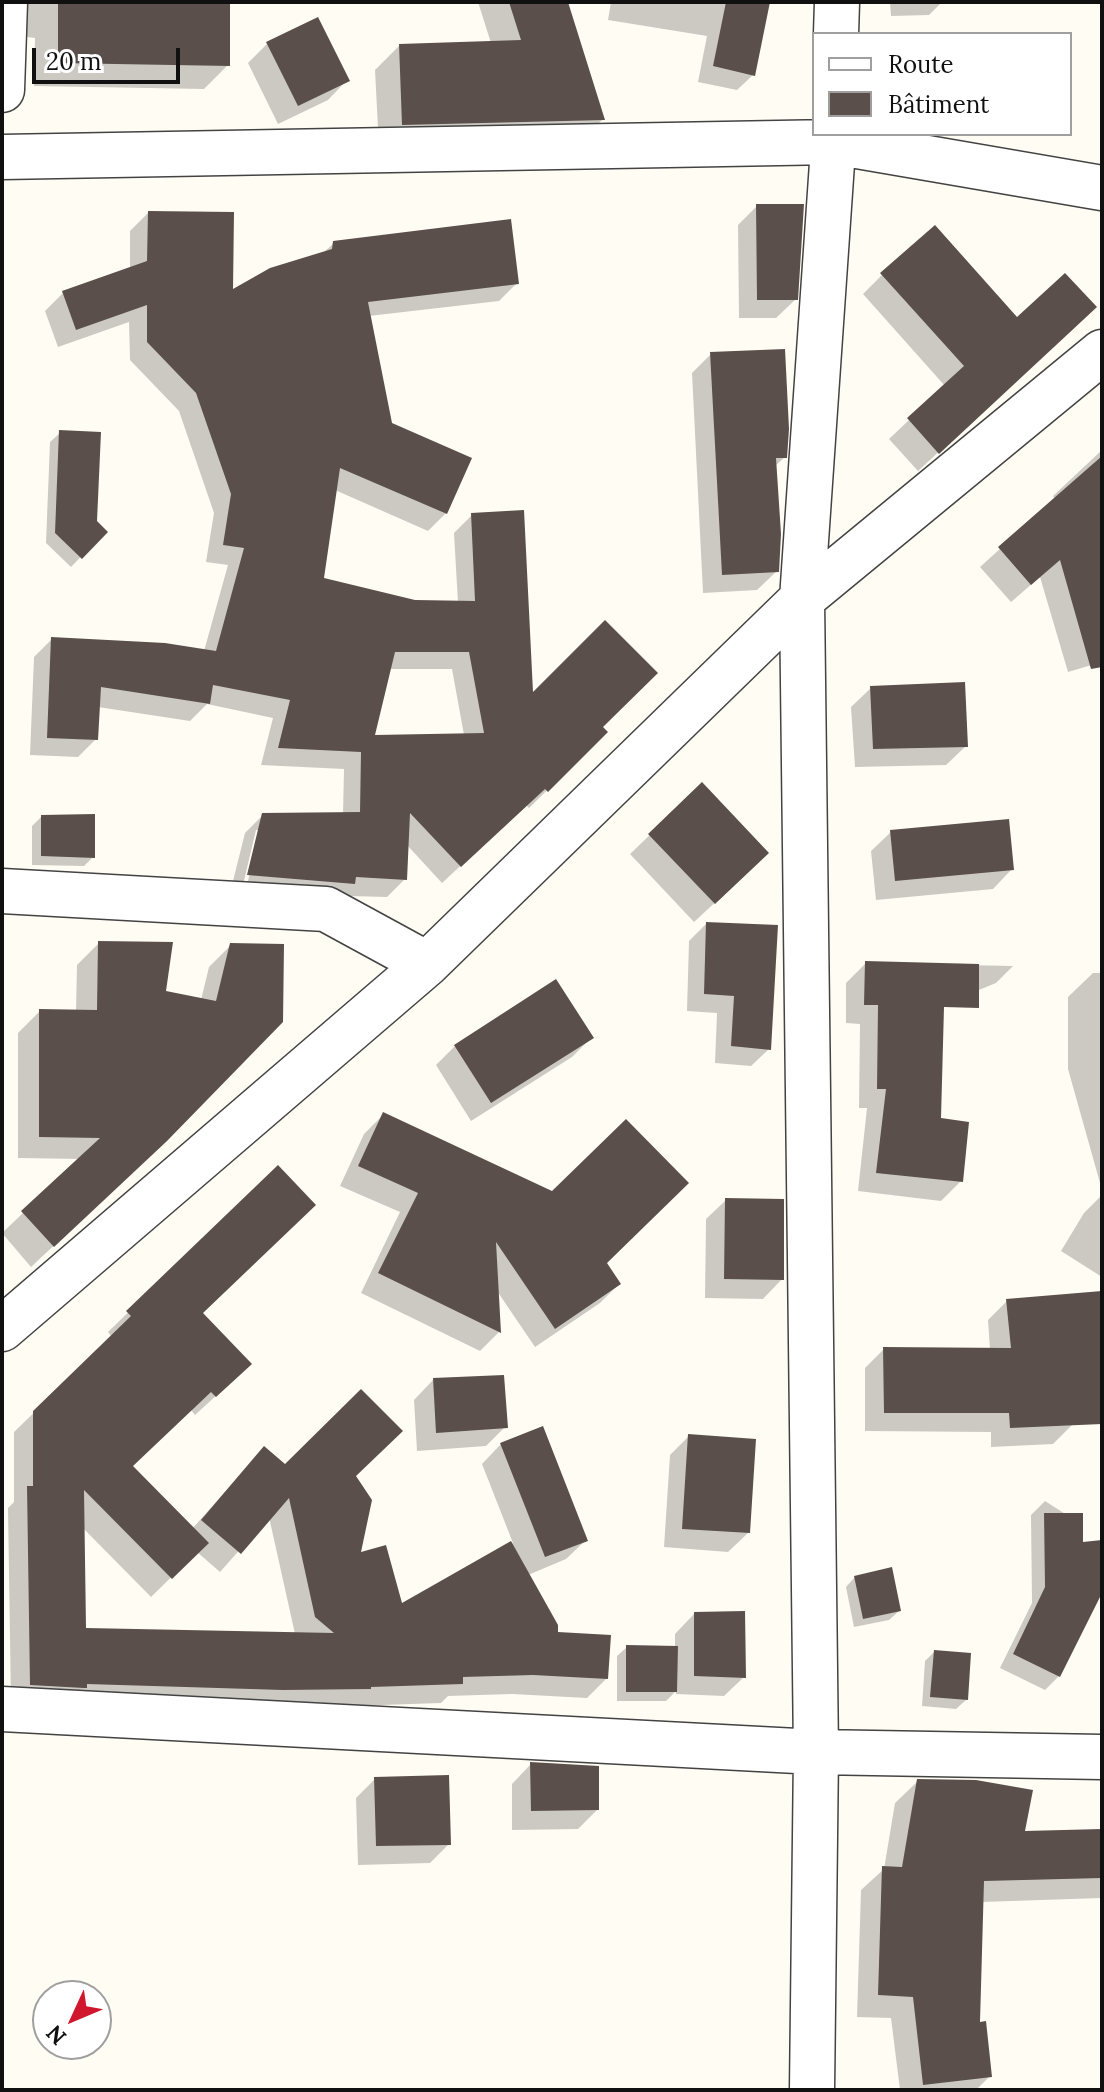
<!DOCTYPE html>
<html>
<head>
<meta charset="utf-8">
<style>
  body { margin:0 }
  #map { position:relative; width:1104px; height:2092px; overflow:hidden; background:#fffcf3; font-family:Lora,serif }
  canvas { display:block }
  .frame { position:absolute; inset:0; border:4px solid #101010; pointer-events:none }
  .legend { position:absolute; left:812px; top:32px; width:260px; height:104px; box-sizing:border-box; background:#fff; border:2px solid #9f9f9f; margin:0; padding:10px 14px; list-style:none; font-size:24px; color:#101010 }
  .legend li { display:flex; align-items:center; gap:16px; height:40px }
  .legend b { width:40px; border:2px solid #9f9f9f }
  .north { position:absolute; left:32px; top:1980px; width:80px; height:80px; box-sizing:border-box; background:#fff; border:2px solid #9f9f9f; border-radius:50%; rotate:226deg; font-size:22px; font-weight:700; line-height:32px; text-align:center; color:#101010 }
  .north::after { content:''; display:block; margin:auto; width:28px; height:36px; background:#d0172e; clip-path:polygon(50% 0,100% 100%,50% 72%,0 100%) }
  .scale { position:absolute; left:32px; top:48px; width:148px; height:36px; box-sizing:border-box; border:4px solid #101010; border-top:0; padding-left:10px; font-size:24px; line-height:28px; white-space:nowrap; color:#101010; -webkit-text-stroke:6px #fff; paint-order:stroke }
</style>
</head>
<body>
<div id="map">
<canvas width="1104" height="2092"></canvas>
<div class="frame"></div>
<ul class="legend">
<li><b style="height:10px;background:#fff"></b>Route</li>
<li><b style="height:22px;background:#5a4f4b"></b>Bâtiment</li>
</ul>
<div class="north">N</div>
<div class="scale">20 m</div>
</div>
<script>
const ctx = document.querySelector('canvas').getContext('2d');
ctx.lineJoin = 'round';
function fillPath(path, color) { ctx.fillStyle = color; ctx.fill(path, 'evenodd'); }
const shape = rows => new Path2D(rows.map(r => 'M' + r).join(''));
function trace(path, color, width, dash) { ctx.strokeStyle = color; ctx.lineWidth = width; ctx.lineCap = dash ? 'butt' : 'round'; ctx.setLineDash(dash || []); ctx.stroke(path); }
const shadow = shape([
  [27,2,228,2,228,65,204,89,34,86,35,38,27,37],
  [478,2,566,2,603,119,579,143,379,148,375,70,399,46,491,43],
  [611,2,768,2,753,75,737,90,698,82,707,36,608,20],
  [890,2,942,2,929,15,891,16],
  [267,44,347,80,328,100,278,124,248,63],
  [757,206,796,299,776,318,739,318,738,225],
  [148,213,231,292,323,253,334,243,517,283,499,301,369,316,391,424,446,513,428,531,335,490,322,580,414,602,458,603,454,533,472,515,532,697,601,727,606,732,529,808,526,805,442,883,407,845,405,879,387,897,230,893,245,833,263,815,343,814,344,769,261,765,273,718,207,704,190,721,98,707,96,739,78,757,30,755,34,657,52,639,204,651,228,565,206,562,214,513,179,411,130,360,129,322,58,347,45,311,63,293,130,269,130,231],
  [389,669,452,669,464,735,372,737],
  [256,830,260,830,247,885,243,885],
  [882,275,1017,320,1075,326,918,471,889,439,945,386,863,294],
  [711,354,785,457,775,466,777,571,757,590,703,593,692,373],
  [60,433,95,522,105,532,71,567,46,543,50,442],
  [1102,450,1102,662,1068,672,1040,577,1011,602,980,567,1055,499,1053,496],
  [871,688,966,746,946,765,855,767,851,707],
  [702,785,748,872,694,922,630,854],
  [41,817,93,857,84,866,32,865,32,826],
  [891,832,1012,869,993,889,876,900,871,851],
  [706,924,769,1049,751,1066,715,1063,717,1013,687,1011,689,941],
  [99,943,164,992,201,1000,209,967,231,945,282,946,142,1163,31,1267,2,1233,80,1159,18,1158,18,1033,40,1011,76,1011,77,965],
  [866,963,1013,966,996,983,942,1005,939,1120,961,1181,941,1201,858,1191,867,1108,859,1108,860,1024,846,1023,846,983],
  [1093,973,1102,973,1102,1190,1068,1069,1068,997],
  [591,1038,572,1057,471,1121,436,1065,455,1046],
  [383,1115,605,1263,619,1284,600,1303,535,1347,497,1291,499,1332,480,1351,361,1293,400,1212,340,1186,364,1134],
  [278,1167,200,1313,230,1383,195,1415,191,1410,131,1466,192,1529,264,1448,285,1467,353,1477,359,1555,401,1606,513,1543,482,1464,501,1444,586,1540,566,1559,528,1575,557,1634,607,1678,587,1698,512,1694,448,1696,441,1703,352,1706,11,1704,8,1508,14,1502,14,1432,112,1337,108,1332],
  [269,1517,295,1634,84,1630,83,1528,151,1597,197,1552,220,1572],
  [1102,1195,1102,1277,1061,1251,1084,1213],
  [726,1200,782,1279,763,1299,705,1298,706,1219],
  [1102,1293,1102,1374,1073,1424,1053,1444,991,1447,991,1432,865,1431,865,1368,884,1349,990,1350,988,1320,1007,1301],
  [433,1380,505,1427,486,1446,417,1451,414,1400],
  [689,1436,748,1533,728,1552,664,1547,670,1455],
  [1045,1501,1081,1524,1081,1544,1102,1542,1102,1588,1059,1676,1045,1690,1000,1668,1032,1603,1031,1515],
  [855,1577,899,1611,889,1620,854,1627,846,1587],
  [694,1614,744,1677,724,1696,676,1694,676,1691,666,1701,617,1701,617,1656,627,1647,675,1647,675,1634],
  [934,1652,966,1700,956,1709,922,1706,925,1661],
  [531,1764,597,1810,578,1829,512,1830,512,1784],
  [375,1779,449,1844,430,1863,358,1865,356,1798],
  [918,1781,1023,1833,1102,1831,1102,1898,981,1902,978,2024,990,2076,976,2090,900,2090,891,2018,857,2017,861,1890,884,1869,895,1803]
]);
const building = shape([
  [58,2,230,2,230,66,58,63],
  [509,2,568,2,605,120,402,125,399,44,521,40],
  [726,2,770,2,755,76,713,66],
  [318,17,350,81,298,106,266,42],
  [756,204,804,204,798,300,757,300],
  [148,211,234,212,233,289,270,268,332,249,333,241,511,219,519,284,368,302,392,423,472,458,447,514,340,468,324,578,415,600,475,601,471,513,524,510,533,692,605,620,658,673,603,727,608,732,548,792,545,789,461,867,410,813,407,880,356,877,355,884,247,875,262,813,360,812,361,752,278,748,290,700,213,685,210,704,101,687,98,740,47,738,51,637,165,643,216,651,244,548,223,545,231,494,196,393,147,342,147,305,76,330,62,291,147,261],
  [395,652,469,652,484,733,375,735],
  [935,225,1017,317,1065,273,1097,307,939,454,907,418,964,366,880,273],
  [785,349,789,429,787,458,776,458,781,534,779,572,722,575,710,352],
  [59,430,101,432,97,521,108,532,82,559,55,533],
  [1102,456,1102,667,1091,669,1060,560,1031,585,998,547],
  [965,682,968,747,873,749,870,686],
  [702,782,769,853,715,904,648,834],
  [95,814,95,858,41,856,41,815],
  [1009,819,1014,870,895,881,890,830],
  [706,922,778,925,771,1050,731,1046,734,996,704,994],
  [98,941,173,942,166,991,216,1001,230,943,284,944,283,1022,167,1141,54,1247,21,1211,100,1138,39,1137,39,1009,97,1010],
  [865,961,979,964,979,1008,944,1007,941,1118,969,1122,963,1182,876,1173,886,1089,877,1089,878,1005,864,1005],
  [556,979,594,1038,491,1103,454,1045],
  [383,1112,552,1191,626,1119,689,1183,607,1263,621,1284,555,1329,496,1242,501,1333,378,1273,418,1193,358,1166],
  [278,1165,316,1205,203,1313,252,1364,216,1397,211,1392,133,1466,209,1543,172,1579,84,1490,86,1628,334,1633,315,1617,289,1498,241,1554,201,1520,264,1446,285,1464,361,1389,403,1431,356,1476,372,1500,361,1552,386,1545,402,1603,511,1541,558,1625,558,1632,611,1635,608,1679,533,1675,463,1677,463,1684,371,1687,371,1689,283,1690,87,1684,87,1688,84,1688,30,1685,27,1486,33,1486,33,1411,131,1316,126,1311],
  [725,1198,784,1199,784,1280,724,1279],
  [1102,1291,1102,1424,1010,1428,1009,1413,884,1413,883,1347,1011,1348,1006,1299],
  [504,1375,508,1428,436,1433,433,1378],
  [543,1426,588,1541,545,1557,500,1443],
  [688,1434,756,1439,750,1533,682,1529],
  [1044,1513,1083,1513,1083,1542,1102,1540,1102,1593,1060,1677,1013,1654,1045,1587],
  [892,1567,901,1611,863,1619,854,1576],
  [745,1611,746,1678,694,1676,694,1612],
  [626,1645,678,1646,677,1692,626,1692],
  [934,1650,971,1653,968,1700,930,1697],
  [530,1762,599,1766,599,1810,531,1811],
  [449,1775,451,1845,376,1846,374,1777],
  [917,1779,976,1780,1033,1790,1025,1831,1102,1829,1102,1878,984,1881,980,2022,986,2021,992,2077,923,2085,913,1997,878,1995,882,1866,902,1867]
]);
const street = shape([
  [836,34,837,2],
  [2,90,5,2],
  [2,157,834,142,1102,188],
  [2,891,326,909,427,964],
  [2,1329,427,964,802,599,1102,352],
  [2,1709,816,1752,1102,1757],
  [812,2090,816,1752,802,599,834,134]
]);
fillPath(shadow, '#0003');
fillPath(building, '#5a4f4b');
trace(street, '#434343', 47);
trace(street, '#fff', 44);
</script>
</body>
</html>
